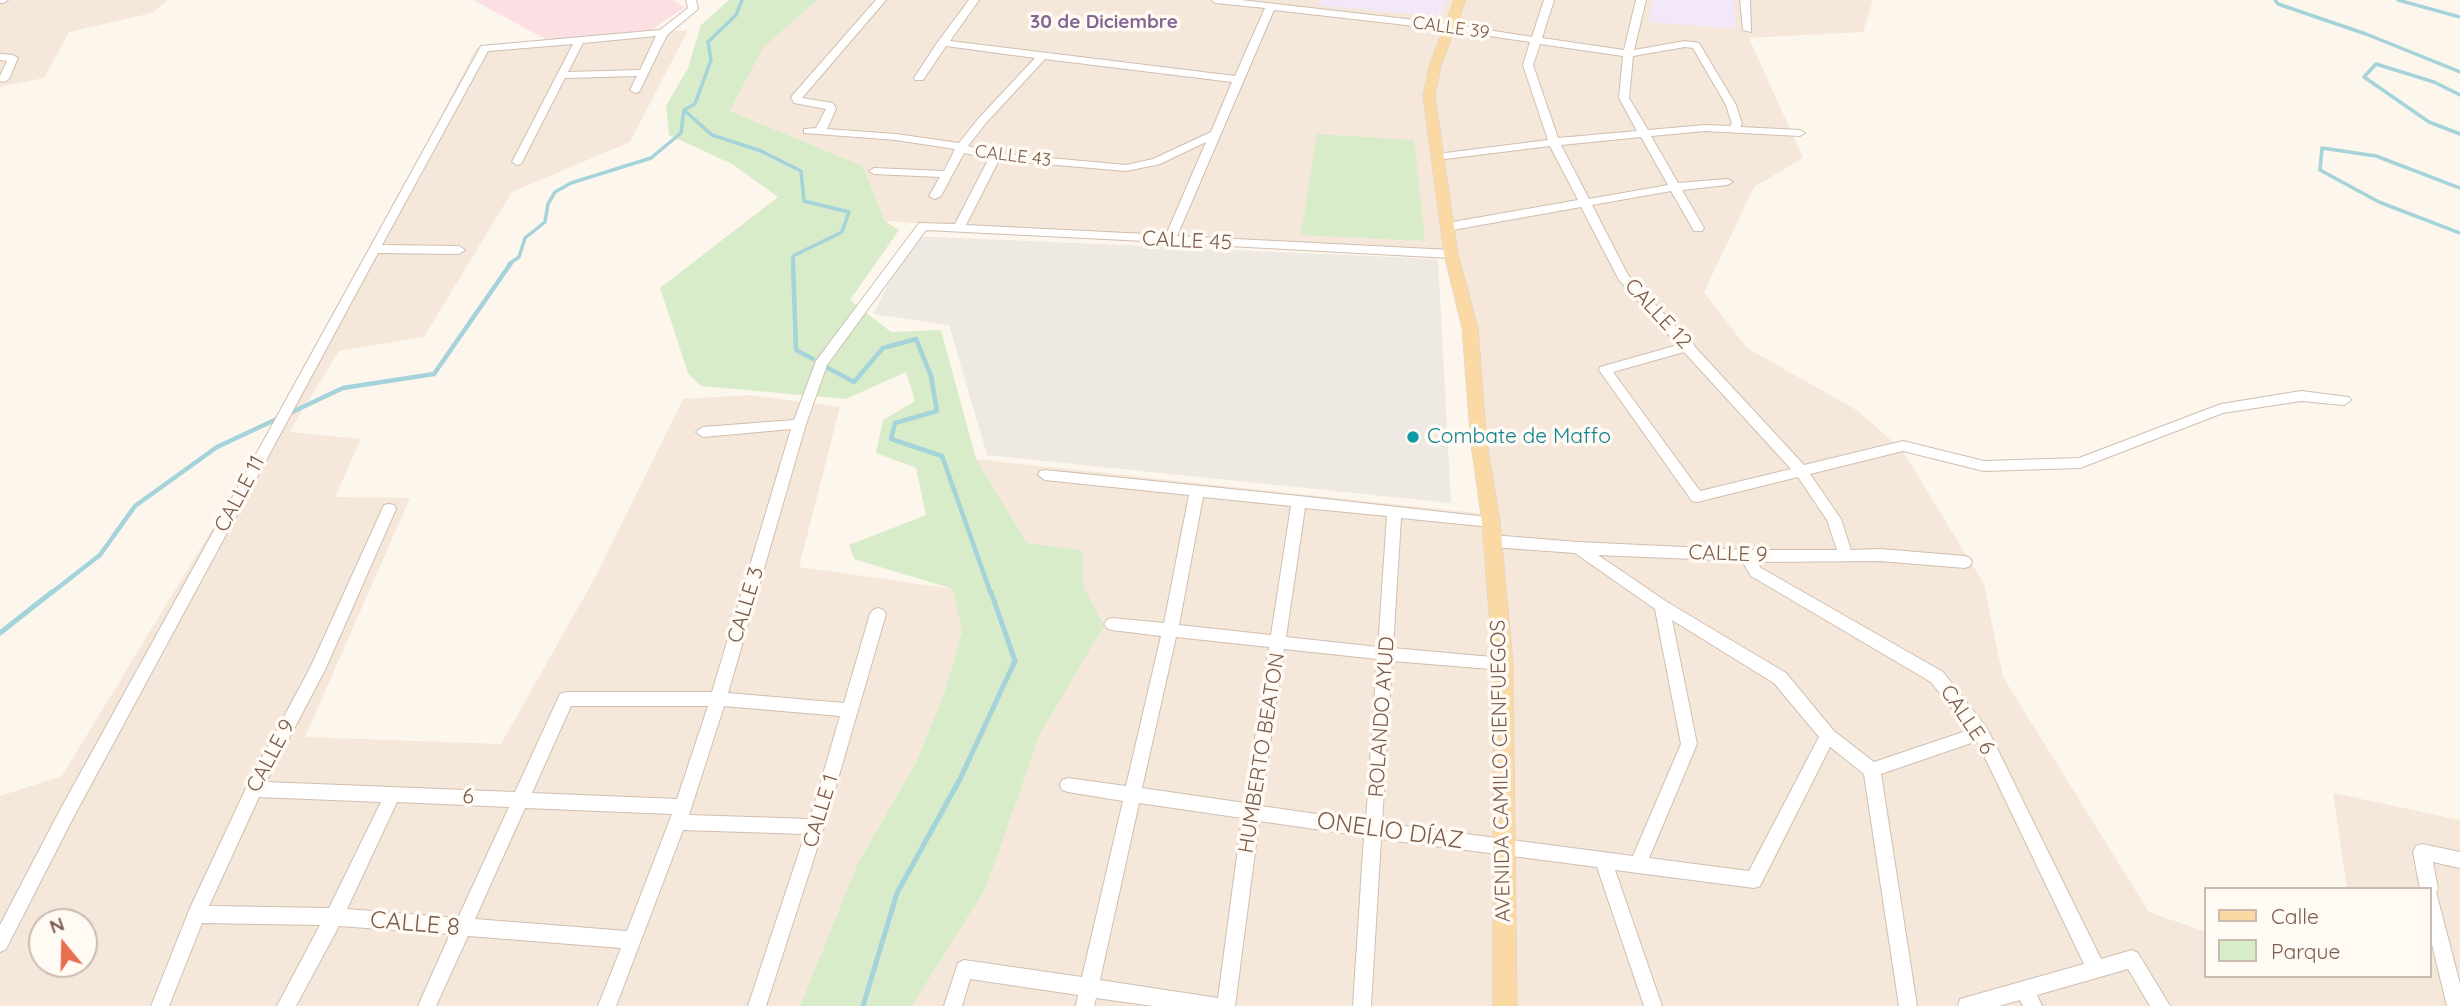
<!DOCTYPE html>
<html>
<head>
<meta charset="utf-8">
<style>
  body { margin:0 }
  #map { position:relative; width:2460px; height:1006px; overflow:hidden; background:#fdf6ec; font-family:Quicksand,sans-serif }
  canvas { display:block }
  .legend { position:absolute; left:2204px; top:887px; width:228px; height:91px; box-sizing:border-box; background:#fffaf3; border:2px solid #cabbb1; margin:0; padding:9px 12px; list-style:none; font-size:21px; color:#7a5c4d }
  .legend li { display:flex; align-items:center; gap:14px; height:35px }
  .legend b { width:35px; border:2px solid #cabbb1 }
  .north { position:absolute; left:28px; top:908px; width:70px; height:70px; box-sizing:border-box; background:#fffaf3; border:2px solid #cabbb1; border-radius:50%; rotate:341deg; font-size:19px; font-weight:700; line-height:28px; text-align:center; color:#7a5c4d }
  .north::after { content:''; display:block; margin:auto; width:24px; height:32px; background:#e76f51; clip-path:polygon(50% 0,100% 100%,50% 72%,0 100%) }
</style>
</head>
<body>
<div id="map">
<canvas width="2460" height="1006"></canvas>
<ul class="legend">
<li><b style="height:9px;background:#fbd9a5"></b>Calle</li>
<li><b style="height:19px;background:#d8ecc9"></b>Parque</li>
</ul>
<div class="north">N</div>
</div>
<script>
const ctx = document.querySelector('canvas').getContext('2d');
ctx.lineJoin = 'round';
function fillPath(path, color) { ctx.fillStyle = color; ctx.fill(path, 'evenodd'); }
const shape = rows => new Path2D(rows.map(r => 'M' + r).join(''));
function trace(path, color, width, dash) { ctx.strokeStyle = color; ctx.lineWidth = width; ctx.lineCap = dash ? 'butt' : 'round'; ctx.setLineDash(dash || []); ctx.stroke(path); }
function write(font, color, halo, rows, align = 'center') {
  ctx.font = font + ' Quicksand,sans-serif'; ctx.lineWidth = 7; ctx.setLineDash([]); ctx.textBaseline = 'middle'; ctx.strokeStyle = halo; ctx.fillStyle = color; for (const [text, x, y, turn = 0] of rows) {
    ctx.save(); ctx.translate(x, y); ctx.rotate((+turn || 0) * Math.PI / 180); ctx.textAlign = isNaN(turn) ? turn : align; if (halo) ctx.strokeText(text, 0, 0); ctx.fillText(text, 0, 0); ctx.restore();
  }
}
const residential = shape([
  [0,0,168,0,152,13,69,32,44,78,0,87],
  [817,0,1873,0,1863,32,1749,38,1803,158,1754,187,1704,292,1747,348,1858,411,1902,450,1984,584,2003,677,2149,912,2206,932,2206,976,2430,976,2430,889,2347,889,2333,793,2460,820,2460,1006,912,1006,986,888,1040,734,1104,626,1084,587,1082,550,1027,543,976,459,1485,514,1459,255,885,221,863,166,730,111,763,48],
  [688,30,630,142,512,192,424,337,339,351,289,432,361,439,335,497,410,498,305,737,501,744,596,576,683,399,749,395,840,407,799,567,954,589,962,630,945,691,916,762,857,865,800,1006,0,1006,0,796,62,776,318,355,476,48],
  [42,922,84,922,84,964,42,964]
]);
const industrial = shape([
  [913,236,1438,259,1451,503,987,455,949,325,873,314]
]);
const education = shape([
  [1320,0,1447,0,1440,17,1318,5],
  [1653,0,1734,0,1736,29,1649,22]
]);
const medical = shape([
  [473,0,673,0,685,7,650,31,551,42]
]);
const green = shape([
  [729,0,817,0,763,48,730,111,863,166,885,221,899,230,850,300,891,332,941,330,976,459,1027,543,1082,550,1084,587,1104,626,1040,734,986,888,912,1006,800,1006,857,865,916,762,945,691,962,631,953,589,854,559,849,545,926,515,916,468,876,453,883,420,915,401,906,372,846,399,701,386,688,373,660,288,778,197,732,164,669,135,666,106,688,68,701,25],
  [1317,134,1414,140,1425,241,1301,235]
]);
const streamFar2 = shape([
  [742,0,736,15,708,42,711,60,695,104,684,110,712,135,761,151,801,171,804,201,849,212,842,232,793,256,793,264],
  [2275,0,2278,4,2366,34,2460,72],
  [2398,0,2460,17],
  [2460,95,2434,82,2376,64,2364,77,2429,122,2460,134],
  [2460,188,2376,156,2322,148,2320,170,2379,202,2460,233],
  [509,264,519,257,525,238,545,222,548,204,555,192,571,183,651,158,681,133,684,110]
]);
const streamFar1 = shape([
  [793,263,796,350,813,359],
  [828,368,854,382,883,348,916,339,931,376,937,411,895,423,891,439,942,456,991,594],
  [290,413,343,388,434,374,511,263],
  [50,594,100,555,135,506,217,447,279,418]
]);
const stream = shape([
  [0,633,52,592],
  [863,1006,897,893,960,779,1015,661,991,592]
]);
const minor = shape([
  [0,0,8,0,3,3,0,3,0,0],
  [686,0,696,0,698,9,667,35,639,92,635,93,630,90,637,76,565,78,521,164,517,165,512,162,573,44,488,51,382,245,459,246,465,250,459,254,378,253,72,820,6,949,0,952,0,925,60,810,481,46,660,30,688,8,686,0],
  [656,36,640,70,568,72,583,43,656,36],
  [876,0,886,0,802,98,833,103,836,109,827,129,896,134,959,143,978,119,1035,58,946,46,923,80,915,80,914,78,937,43,969,0,979,0,950,41,1235,76,1265,8,1216,3,1211,0,1241,0,1450,24,1532,37,1544,0,1554,0,1542,38,1624,50,1636,0,1646,0,1634,50,1685,41,1699,43,1736,105,1742,124,1740,127,1800,130,1805,133,1800,136,1705,131,1651,136,1678,183,1727,179,1733,182,1727,185,1682,190,1704,228,1702,231,1694,231,1671,191,1592,205,1628,275,1690,342,1693,343,1695,347,1804,465,1903,441,1984,461,2079,458,2221,404,2301,391,2349,397,2351,400,2344,405,2301,401,2223,413,2080,468,1984,471,1903,451,1810,474,1841,519,1851,550,1880,549,1965,556,1970,558,1972,562,1970,566,1965,568,1880,561,1757,562,1761,568,1943,672,1987,728,2101,959,2132,950,2138,953,2170,1006,2150,1006,2128,969,2037,995,2042,1006,2023,1006,2020,1000,1999,1006,1958,1006,1960,999,1967,997,2084,964,1977,741,1881,774,1917,1006,1899,1006,1864,774,1830,747,1760,886,1754,888,1615,870,1662,1006,1644,1006,1597,867,1381,839,1371,1006,1353,1006,1364,836,1259,821,1235,1006,1153,1006,1096,998,1094,1006,1076,1006,1078,995,970,979,962,1006,944,1006,958,963,964,960,1082,977,1123,801,1068,792,1062,790,1060,785,1062,780,1068,778,1126,786,1161,636,1112,630,1107,628,1104,624,1107,620,1112,618,1164,623,1189,495,1045,480,1038,475,1040,471,1045,470,1299,496,1496,518,1498,522,1496,526,1491,527,1401,518,1393,648,1503,658,1508,659,1511,664,1508,669,1503,670,1392,661,1382,823,1633,856,1681,744,1655,609,1575,553,1492,547,1487,545,1485,541,1487,537,1492,535,1578,542,1746,550,1837,550,1827,520,1798,477,1697,502,1692,501,1599,370,1600,367,1678,345,1619,280,1581,207,1447,231,1441,227,1447,223,1578,200,1550,146,1437,160,1432,157,1437,154,1548,140,1523,65,1530,42,1450,30,1274,10,1177,236,1451,250,1457,254,1451,258,1174,243,1169,245,1164,242,926,230,827,365,806,424,728,693,844,703,870,614,873,610,878,608,883,610,886,614,824,827,766,1006,748,1006,805,834,683,830,616,1006,598,1006,621,948,468,936,436,1006,418,1006,450,934,339,926,296,1006,277,1006,320,925,202,923,169,1006,151,1006,190,908,248,784,310,668,384,505,389,504,394,505,396,509,325,670,266,782,515,792,560,694,566,692,712,692,791,429,703,437,696,432,703,427,794,420,816,361,919,223,955,224,989,158,964,153,941,196,935,199,929,196,940,177,874,174,869,171,874,168,944,171,955,149,896,140,804,133,804,129,816,128,826,109,794,103,791,97,876,0],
  [1540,44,1623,56,1619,98,1637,131,1558,138,1533,65,1540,44],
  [1685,47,1693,48,1726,105,1732,124,1730,126,1705,125,1648,130,1629,98,1633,56,1685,47],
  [1045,59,1232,82,1211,132,1153,159,1126,165,995,153,968,146,986,123,1045,59],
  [1641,137,1668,185,1589,199,1561,145,1641,137],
  [1206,142,1166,235,966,225,999,160,1126,171,1160,164,1206,142],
  [1684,352,1791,469,1700,491,1613,372,1684,352],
  [1203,497,1291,506,1271,635,1179,625,1203,497],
  [1305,508,1387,516,1378,647,1286,637,1305,508],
  [1598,555,1742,561,1751,576,1931,682,1969,730,1874,762,1834,731,1786,673,1667,602,1598,555],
  [1672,620,1774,683,1819,737,1749,871,1649,858,1697,744,1672,620],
  [1176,637,1269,647,1245,803,1142,788,1176,637],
  [1284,649,1377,659,1366,821,1261,806,1284,649],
  [571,706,708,706,677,799,532,793,571,706],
  [724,706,840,716,810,819,689,815,724,706],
  [259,797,381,802,329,908,209,906,259,797],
  [397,802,509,807,458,918,347,909,397,802],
  [1139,803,1242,818,1218,998,1100,980,1139,803],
  [525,808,672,814,627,931,475,919,525,808],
  [1740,0,1750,0,1751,32,1743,30,1740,0],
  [0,54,13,55,18,58,9,79,4,82,0,81,0,76,7,61,0,60,0,54],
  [2422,844,2460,852,2460,868,2433,862,2438,889,2436,892,2460,984,2460,1006,2447,1006,2430,936,2430,889,2420,889,2413,852,2416,846,2422,844]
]);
const major = shape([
  [1454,0,1466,0,1441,66,1435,96,1458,254,1478,328,1487,444,1500,522,1513,664,1517,1006,1493,1006,1493,664,1482,522,1471,444,1462,328,1444,254,1423,96,1429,66,1454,0]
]);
const markers = [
  [1413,437,7,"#0f9aa8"]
];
const farStreetnames = [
  ["CALLE 39",1451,28,8],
  ["CALLE 43",1013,156,7]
];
const farNeighbourhoodnames = [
  ["30 de Diciembre",1104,22]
];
const streetNames = [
  ["CALLE 45",1187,241,3],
  ["CALLE 12",1658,314,47],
  ["CALLE 11",240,494,-62],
  ["CALLE 9",1728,554,2],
  ["CALLE 3",746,605,-73],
  ["ROLANDO AYUD",1382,717,-86],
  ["CALLE 6",1967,720,56],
  ["HUMBERTO BEATON",1262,753,-81],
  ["CALLE 9",271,756,-62],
  ["AVENIDA CAMILO CIENFUEGOS",1501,771,-91],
  ["6",468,797,2],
  ["CALLE 1",821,811,-73]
];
const cultureNames = [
  ["Combate de Maffo",1427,437]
];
const nearStreetnames = [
  ["ONELIO DÍAZ",1390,831,8],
  ["CALLE 8",415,924,5]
];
fillPath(residential, '#f5e8da');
fillPath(industrial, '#efe9e4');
fillPath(education, '#f3e8fa');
fillPath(medical, '#fbdfe3');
fillPath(green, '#d8ecc9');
trace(streamFar2, '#a5d3da', 3.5);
trace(streamFar1, '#a5d3da', 4.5);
trace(stream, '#a5d3da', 5);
trace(minor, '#d1beb0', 2);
trace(major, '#dad1cd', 1);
fillPath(minor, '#fff');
fillPath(major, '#fbd9a5');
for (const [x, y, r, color] of markers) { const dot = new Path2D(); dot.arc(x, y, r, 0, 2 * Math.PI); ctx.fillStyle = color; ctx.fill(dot); trace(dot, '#fffaf3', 2.5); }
write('18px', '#7a5c4d', '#fffaf3', farStreetnames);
write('bold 19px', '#846695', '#fffaf3', farNeighbourhoodnames);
write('21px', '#7a5c4d', '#fffaf3', streetNames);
write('21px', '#0d838f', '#fffaf3', cultureNames, 'left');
write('24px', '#7a5c4d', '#fffaf3', nearStreetnames);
</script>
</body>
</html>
